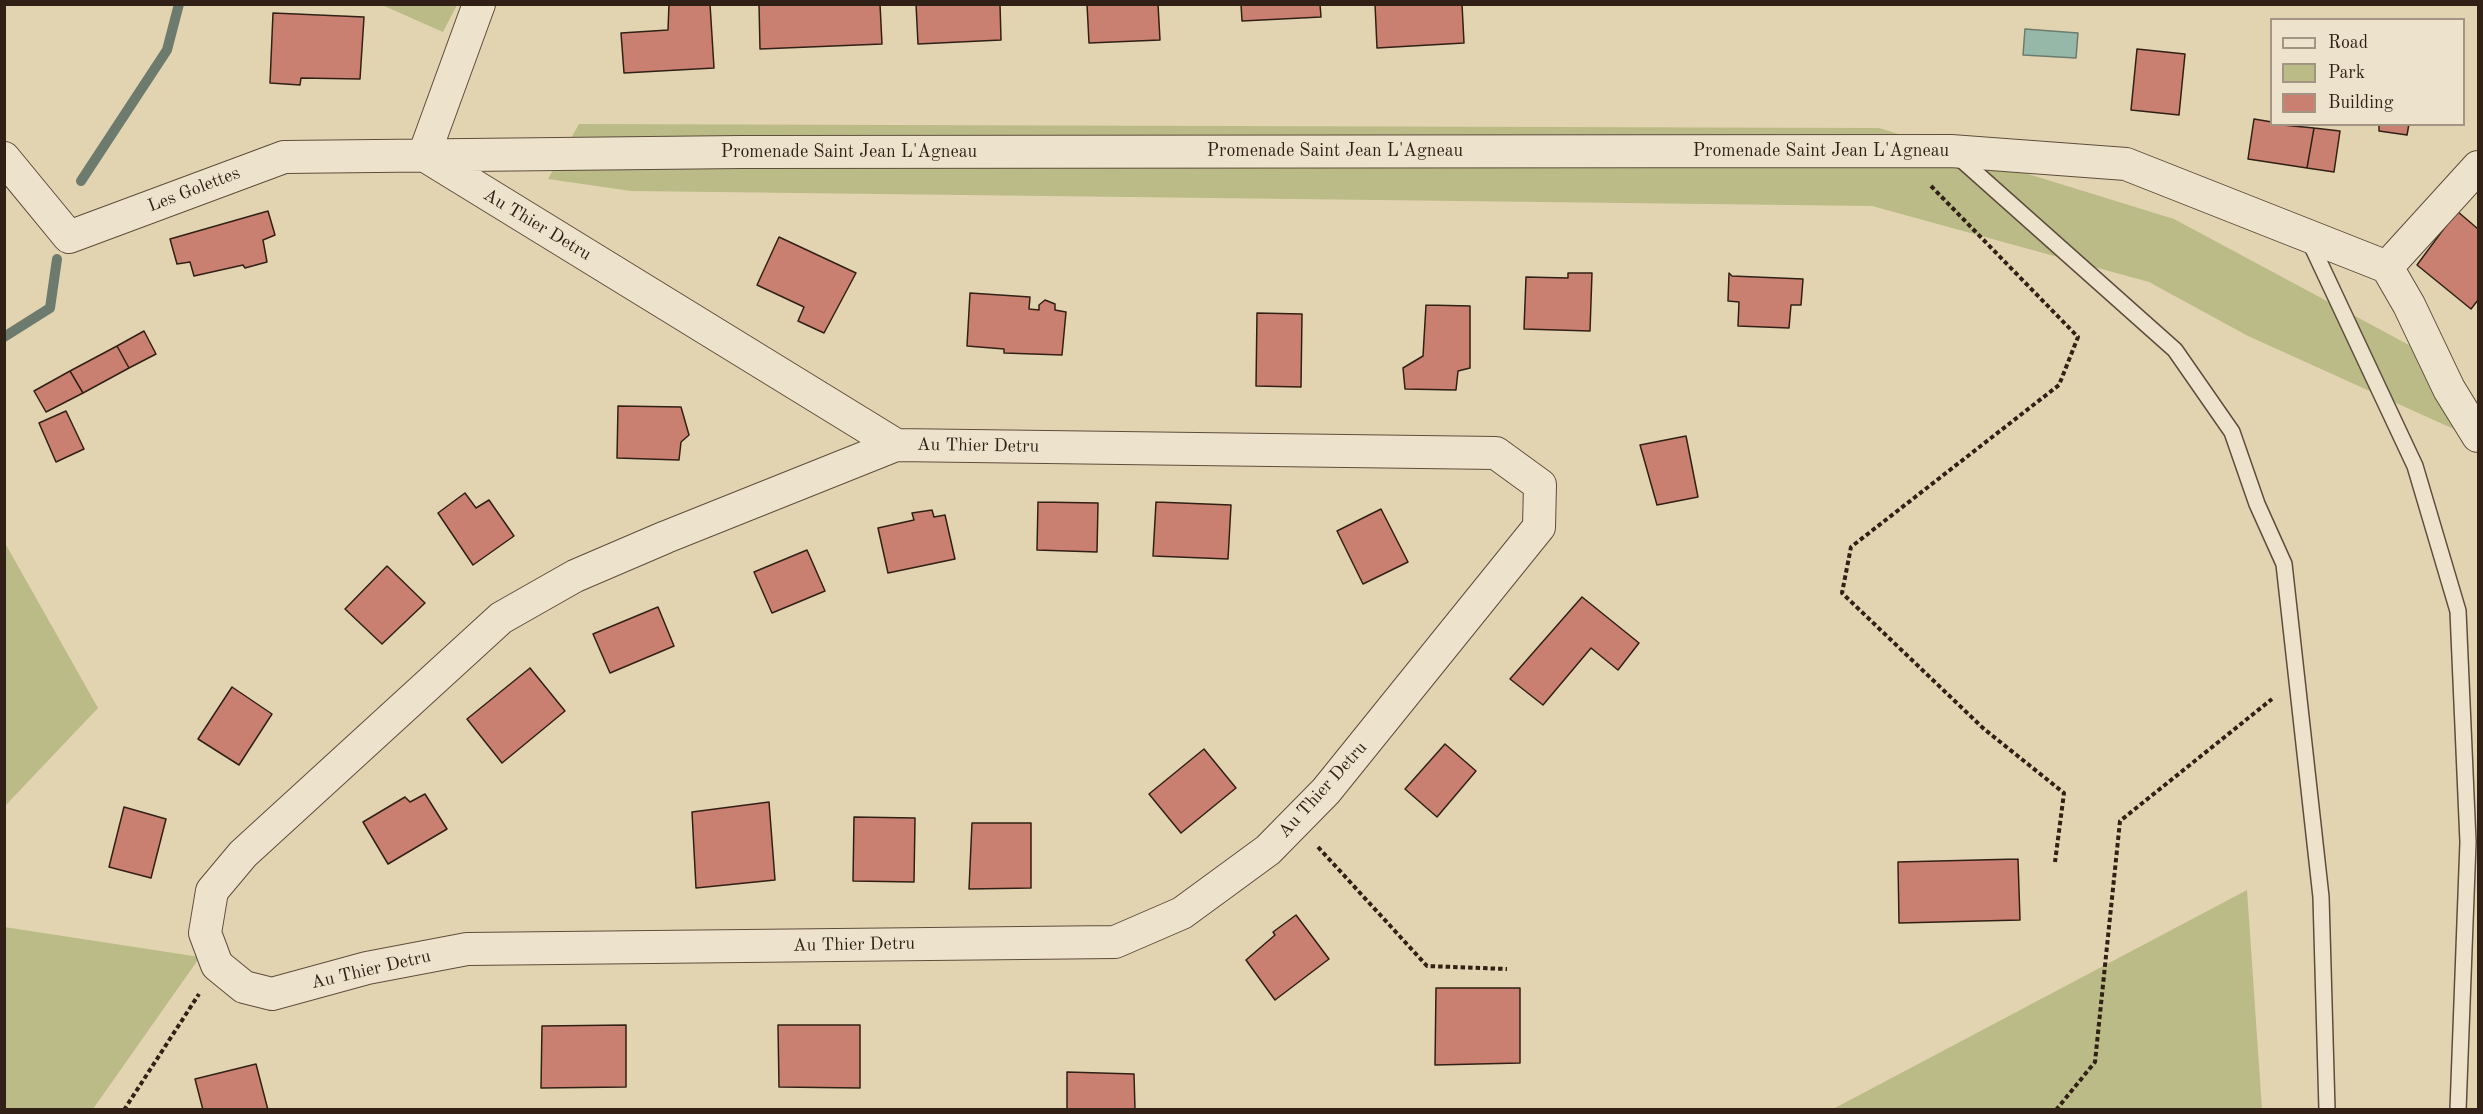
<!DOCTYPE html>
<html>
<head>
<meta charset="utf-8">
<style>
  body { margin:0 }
  #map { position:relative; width:2483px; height:1114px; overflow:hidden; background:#e3d4b1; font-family:"Old Standard TT",serif }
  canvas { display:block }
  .frame { position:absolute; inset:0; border:6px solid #312015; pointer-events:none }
  .legend { position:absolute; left:2270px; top:18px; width:195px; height:108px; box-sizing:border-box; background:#ede3cc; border:2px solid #a29583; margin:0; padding:8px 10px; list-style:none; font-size:18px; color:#312015 }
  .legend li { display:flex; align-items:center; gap:12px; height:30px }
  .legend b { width:30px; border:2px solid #a29583 }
</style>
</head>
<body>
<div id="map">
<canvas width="2483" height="1114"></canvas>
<div class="frame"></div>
<ul class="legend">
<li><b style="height:8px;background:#ede3cc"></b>Road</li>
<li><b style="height:16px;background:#bbbb87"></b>Park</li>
<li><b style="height:16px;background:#ca8070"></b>Building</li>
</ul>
</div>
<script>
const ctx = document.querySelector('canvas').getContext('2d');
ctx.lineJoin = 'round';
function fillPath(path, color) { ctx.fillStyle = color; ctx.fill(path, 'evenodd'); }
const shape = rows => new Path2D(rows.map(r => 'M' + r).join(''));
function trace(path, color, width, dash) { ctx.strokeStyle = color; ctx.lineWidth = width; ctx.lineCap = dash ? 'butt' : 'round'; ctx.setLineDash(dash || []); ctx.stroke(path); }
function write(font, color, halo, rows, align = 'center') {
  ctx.font = font + ' "Old Standard TT",serif'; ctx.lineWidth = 4.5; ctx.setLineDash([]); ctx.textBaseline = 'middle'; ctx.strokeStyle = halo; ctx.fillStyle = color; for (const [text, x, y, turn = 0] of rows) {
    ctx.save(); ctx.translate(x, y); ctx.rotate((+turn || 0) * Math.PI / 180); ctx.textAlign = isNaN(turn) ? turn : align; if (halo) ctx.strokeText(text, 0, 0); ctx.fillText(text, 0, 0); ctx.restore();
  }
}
const green = shape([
  [382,5,457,5,443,32],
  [579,124,1879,128,2174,219,2450,367,2478,440,2248,336,2149,282,1872,206,631,191,548,179],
  [5,543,98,708,5,806,4,806],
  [2247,890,2262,1109,1833,1109],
  [4,927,200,957,93,1109,5,1109]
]);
const water = shape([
  [2025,29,2078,33,2076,58,2023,55,2025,29]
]);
const stream = shape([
  [81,181,167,50,179,4],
  [4,337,50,308,57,259]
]);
const building = shape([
  [669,4,710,4,714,68,624,73,621,33,668,30,669,4],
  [759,4,880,4,882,44,760,49,759,4],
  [916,4,1000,4,1001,40,918,44,916,4],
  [1087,4,1158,4,1160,40,1089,43,1087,4],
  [1241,4,1320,4,1321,17,1242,21,1241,4],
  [1375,4,1462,4,1464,43,1377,48,1375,4],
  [273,13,364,17,360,79,301,78,300,85,270,83,273,13],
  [2137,49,2185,54,2179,115,2131,110,2137,49],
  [2254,119,2272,122,2272,124,2314,128,2307,168,2248,159,2254,119],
  [2379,124,2409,124,2407,135,2379,131,2379,124],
  [2314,128,2340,131,2334,172,2307,168,2314,128],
  [268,211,275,235,263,240,267,262,245,268,243,265,194,276,190,262,177,264,170,239,268,211],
  [2457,211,2478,229,2478,300,2471,309,2417,265,2457,211],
  [779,237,856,273,824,333,798,321,804,307,757,285,779,237],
  [1568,273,1592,273,1590,331,1524,329,1526,277,1568,278,1568,273],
  [1729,273,1732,276,1803,279,1801,305,1791,305,1789,328,1738,326,1739,302,1728,301,1729,273],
  [970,293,1030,297,1029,309,1039,310,1039,305,1045,300,1055,304,1055,310,1066,312,1062,355,1004,353,1004,349,967,346,970,293],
  [1426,305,1470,306,1470,368,1458,371,1456,390,1405,389,1403,368,1423,356,1426,305],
  [1257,313,1302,314,1301,387,1256,386,1257,313],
  [144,331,156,354,129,368,117,346,144,331],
  [117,346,129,368,83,393,70,371,117,346],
  [70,371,83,393,46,412,34,391,70,371],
  [618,406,681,407,689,435,681,442,679,460,617,458,618,406],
  [66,411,84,449,56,462,39,423,66,411],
  [1686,436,1698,497,1657,505,1640,445,1686,436],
  [465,493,476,508,489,500,514,536,473,565,438,513,465,493],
  [1038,502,1098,503,1097,552,1037,550,1038,502],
  [1156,502,1231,505,1228,559,1153,556,1156,502],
  [1381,509,1408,562,1363,584,1337,531,1381,509],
  [932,510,934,517,945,515,955,559,888,573,878,528,914,520,912,513,932,510],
  [807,550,825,591,772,613,754,572,807,550],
  [387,566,425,603,382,644,345,609,387,566],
  [1582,597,1639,643,1618,670,1591,648,1543,705,1510,679,1582,597],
  [658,607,674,646,610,673,593,634,658,607],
  [530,668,565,711,502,763,467,719,530,668],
  [232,687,272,714,239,765,198,739,232,687],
  [1445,744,1476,771,1437,817,1405,789,1445,744],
  [1204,749,1236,788,1181,833,1149,794,1204,749],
  [425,794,447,829,388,864,363,822,405,797,410,802,425,794],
  [769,802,775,880,696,888,692,812,769,802],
  [124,807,166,819,151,878,109,867,124,807],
  [854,817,915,818,914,882,853,881,854,817],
  [972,823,1031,823,1031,888,969,889,972,823],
  [2018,859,2020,920,1899,923,1898,862,2018,859],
  [1296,915,1329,959,1275,1000,1246,960,1275,935,1273,932,1296,915],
  [1436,988,1520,988,1520,1063,1435,1065,1436,988],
  [626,1025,626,1087,541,1088,542,1026,626,1025],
  [778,1025,860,1025,860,1088,779,1087,778,1025],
  [256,1064,268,1110,203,1110,195,1079,256,1064],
  [1067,1072,1134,1074,1135,1110,1067,1110,1067,1072]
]);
const path = shape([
  [1931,186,2078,337,2059,385,1851,547,1842,593,1984,729,2064,793,2055,862],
  [1318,847,1427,966,1507,969],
  [124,1110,199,994],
  [2056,1110,2095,1062,2120,821,2272,699]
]);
const lane = shape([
  [1956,155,2175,350,2232,432,2257,504,2284,564,2321,897,2327,1110],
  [2309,240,2415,466,2458,611,2468,842,2458,1110]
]);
const street = shape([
  [424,155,896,445,666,537,575,576,501,618,243,854,212,891,205,933,217,965,244,987,272,994,367,968,467,949,1115,942,1182,913,1268,850,1326,791,1539,527,1540,485,1496,453,896,445],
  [424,155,479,4],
  [4,158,69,237,284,157,741,152,1951,151,2126,164,2387,267,2409,305,2449,389,2478,436],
  [2387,267,2478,167]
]);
const streetNames = [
  ["Promenade Saint Jean L'Agneau",1335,151],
  ["Promenade Saint Jean L'Agneau",1821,151],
  ["Promenade Saint Jean L'Agneau",849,152],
  ["Les Golettes",194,190,-21],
  ["Au Thier Detru",537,225,31],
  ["Au Thier Detru",978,446,1],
  ["Au Thier Detru",1323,790,-48],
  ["Au Thier Detru",854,945,-1],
  ["Au Thier Detru",371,970,-13]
];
fillPath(green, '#bbbb87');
fillPath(water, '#95b8a9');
trace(water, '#6d7b6e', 1.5);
trace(stream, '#6d7b6e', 10);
fillPath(building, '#ca8070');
trace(building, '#312015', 1.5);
trace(lane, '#5e4d3c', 18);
trace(street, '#5e4d3c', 34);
trace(path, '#312015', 4, [4.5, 3]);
trace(lane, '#ede3cc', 15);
trace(street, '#ede3cc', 32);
write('18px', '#312015', '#ede3cc', streetNames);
</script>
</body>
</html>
